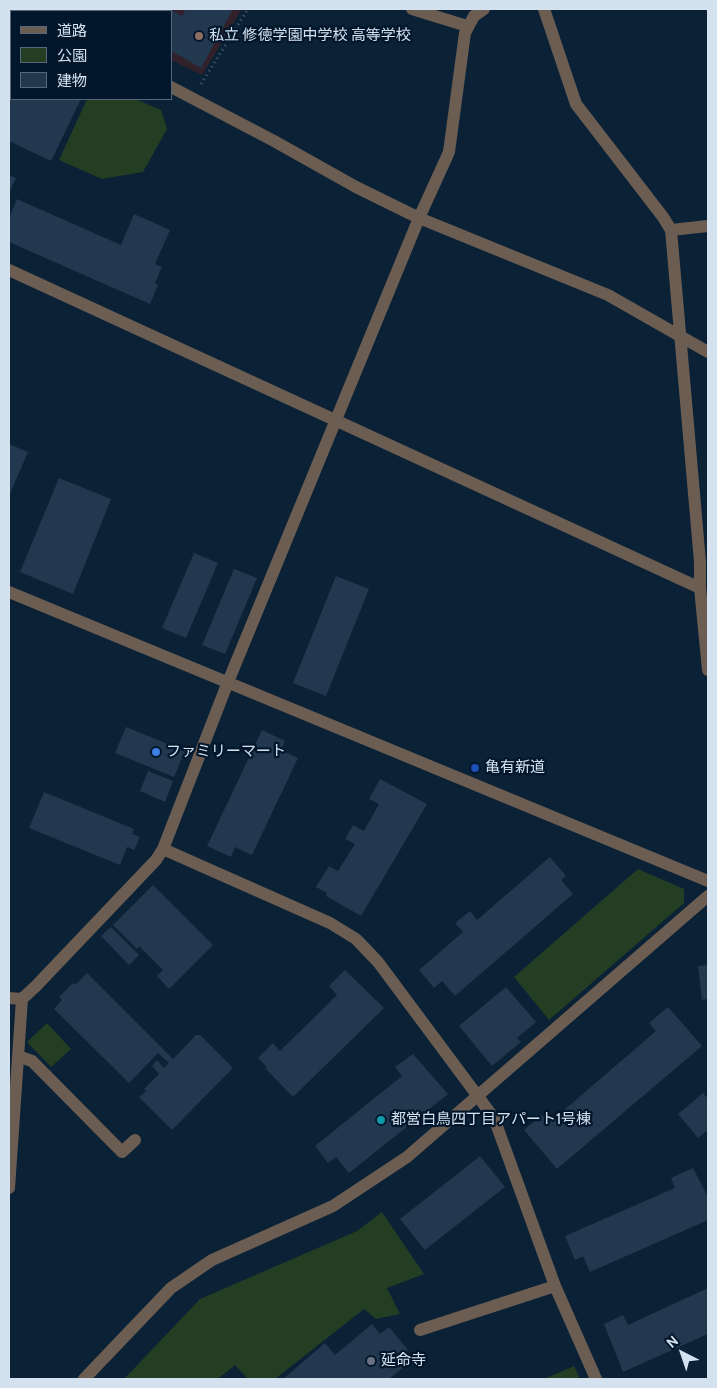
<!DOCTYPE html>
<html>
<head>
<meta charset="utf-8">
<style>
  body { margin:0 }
  #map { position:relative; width:717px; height:1388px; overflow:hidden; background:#0b2136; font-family:Cabin,"Noto Sans JP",sans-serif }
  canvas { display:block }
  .frame { position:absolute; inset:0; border:10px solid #d4e2f0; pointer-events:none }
  .legend { position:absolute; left:10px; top:10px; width:162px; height:90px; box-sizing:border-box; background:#03172c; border:1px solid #57687a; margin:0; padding:6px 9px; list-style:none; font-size:15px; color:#d4e2f0 }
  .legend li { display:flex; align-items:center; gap:10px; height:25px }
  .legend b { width:25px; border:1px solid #57687a }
  .north { position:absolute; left:657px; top:1328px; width:50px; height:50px; -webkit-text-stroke:4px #03172c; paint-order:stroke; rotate:319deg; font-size:14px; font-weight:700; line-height:20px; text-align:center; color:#d4e2f0 }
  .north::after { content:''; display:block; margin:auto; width:18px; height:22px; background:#d4e2f0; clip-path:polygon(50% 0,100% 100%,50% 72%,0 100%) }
</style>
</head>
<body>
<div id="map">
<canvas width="717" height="1388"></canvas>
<div class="frame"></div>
<ul class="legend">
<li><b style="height:6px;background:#6b5d51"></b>道路</li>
<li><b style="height:14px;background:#233e23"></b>公園</li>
<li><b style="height:14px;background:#22384f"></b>建物</li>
</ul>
<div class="north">N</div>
</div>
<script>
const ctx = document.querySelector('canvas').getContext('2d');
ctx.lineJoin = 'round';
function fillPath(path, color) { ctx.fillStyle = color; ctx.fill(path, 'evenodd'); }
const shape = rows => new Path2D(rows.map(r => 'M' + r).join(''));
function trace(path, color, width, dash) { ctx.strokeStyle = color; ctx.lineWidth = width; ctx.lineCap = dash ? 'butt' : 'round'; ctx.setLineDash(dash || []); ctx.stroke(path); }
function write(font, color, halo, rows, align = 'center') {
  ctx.font = font + ' Cabin,"Noto Sans JP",sans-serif'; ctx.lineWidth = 4.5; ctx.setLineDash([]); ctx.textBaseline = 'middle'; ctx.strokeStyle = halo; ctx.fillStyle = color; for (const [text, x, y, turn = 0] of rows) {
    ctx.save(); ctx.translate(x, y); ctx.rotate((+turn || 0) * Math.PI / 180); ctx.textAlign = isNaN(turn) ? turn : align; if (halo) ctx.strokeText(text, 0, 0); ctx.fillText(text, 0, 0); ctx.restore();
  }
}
const education = shape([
  [69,9,242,9,202,75,171,60,171,11,74,11]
]);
const green = shape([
  [87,99,135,99,161,110,167,129,143,172,102,179,59,160],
  [638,869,684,889,684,903,549,1020,514,977],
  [47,1023,71,1049,51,1067,27,1042],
  [382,1212,424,1274,387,1288,400,1314,376,1319,364,1309,275,1379,248,1379,235,1365,218,1379,124,1379,200,1299,357,1231],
  [574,1366,580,1379,544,1379]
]);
const building = shape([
  [94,9,169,9,182,16,186,9,233,9,201,68,171,51,171,11,98,11],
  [11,84,11,99,81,99,51,161,9,141,9,90],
  [9,175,16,178,9,193],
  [17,199,121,245,134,214,170,230,155,264,162,267,155,283,158,285,150,304,9,242,9,218],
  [9,444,28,452,9,496],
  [59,478,111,499,73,594,20,572],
  [194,553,218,563,186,638,162,628],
  [234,569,257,578,225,654,202,645],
  [336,576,369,589,326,696,293,683],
  [126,727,185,751,174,777,115,753],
  [262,730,285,741,281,750,298,758,252,855,235,847,231,857,207,846],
  [148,771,173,781,165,802,140,791],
  [380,779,427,804,361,916,326,896,327,893,316,887,329,866,338,871,355,844,345,839,353,825,364,831,379,804,369,799],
  [44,792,134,829,132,834,140,837,134,850,127,847,120,865,29,828],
  [550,857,566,876,561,880,573,894,455,996,442,981,434,988,419,970,463,932,455,923,470,911,477,920],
  [153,885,213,945,169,989,157,976,163,970,139,946,137,949,113,925],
  [111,927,139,955,129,965,101,936],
  [708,965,708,999,702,1000,698,966],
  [345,970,384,1008,293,1097,265,1068,267,1067,258,1058,273,1043,280,1051,337,995,329,986],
  [87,973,173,1059,196,1035,200,1035,233,1068,172,1130,139,1097,146,1091,144,1089,159,1074,152,1066,157,1060,164,1068,169,1063,158,1053,129,1083,54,1009,62,1000,59,997,73,983,75,985],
  [506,987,536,1022,517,1038,521,1042,492,1066,459,1026],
  [668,1007,702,1046,557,1169,524,1130,542,1115,549,1123,656,1031,649,1023],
  [413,1054,448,1094,349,1173,336,1157,328,1163,315,1146,402,1076,395,1067],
  [703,1093,708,1099,708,1130,698,1138,678,1114],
  [480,1156,505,1187,425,1250,400,1219],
  [693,1168,708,1197,708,1220,590,1272,583,1256,575,1260,565,1236,675,1188,671,1178],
  [708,1288,708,1334,623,1372,604,1324,623,1315,628,1325],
  [372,1324,380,1334,389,1327,408,1350,398,1358,405,1366,389,1379,283,1379,325,1343,335,1355]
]);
const path = shape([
  [201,84,248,9]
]);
const minor = shape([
  [17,9,22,11],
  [412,9,467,26],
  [544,9,576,104,663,217,671,230,700,562,700,588],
  [171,87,274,141,356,187,419,218,608,295,708,352],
  [671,230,708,226],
  [9,270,700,588,708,670],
  [9,592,708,881],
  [163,849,330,923,356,939,378,962,494,1118,555,1286,596,1379],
  [9,998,22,999,36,986,156,860,163,849,228,682,419,218,449,152,465,33,474,16,484,9],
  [18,1056,32,1061,122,1152,135,1140],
  [9,1188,22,999],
  [420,1330,555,1286],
  [84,1379,171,1288,212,1260,333,1206,407,1157,708,896]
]);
const markers = [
  [199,36,5,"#8d6e63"],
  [156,752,5,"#3f7fe0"],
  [475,768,5,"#1a4fb4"],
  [381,1120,5,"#0f9aa8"],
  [371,1361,5,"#6b7280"]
];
const poiNames = [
  ["私立 修徳学園中学校 高等学校",209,36],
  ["ファミリーマート",166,752],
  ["亀有新道",485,768],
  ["都営白鳥四丁目アパート1号棟",391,1120],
  ["延命寺",381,1361]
];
fillPath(education, '#31212b');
fillPath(green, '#233e23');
fillPath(building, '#22384f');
trace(path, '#4b5f71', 3, [1, 4]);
trace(minor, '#6b5d51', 12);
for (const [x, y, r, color] of markers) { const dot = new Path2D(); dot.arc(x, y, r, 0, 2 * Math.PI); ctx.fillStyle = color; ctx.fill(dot); trace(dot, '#03172c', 2); }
write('15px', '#d4e2f0', '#03172c', poiNames, 'left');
</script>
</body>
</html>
